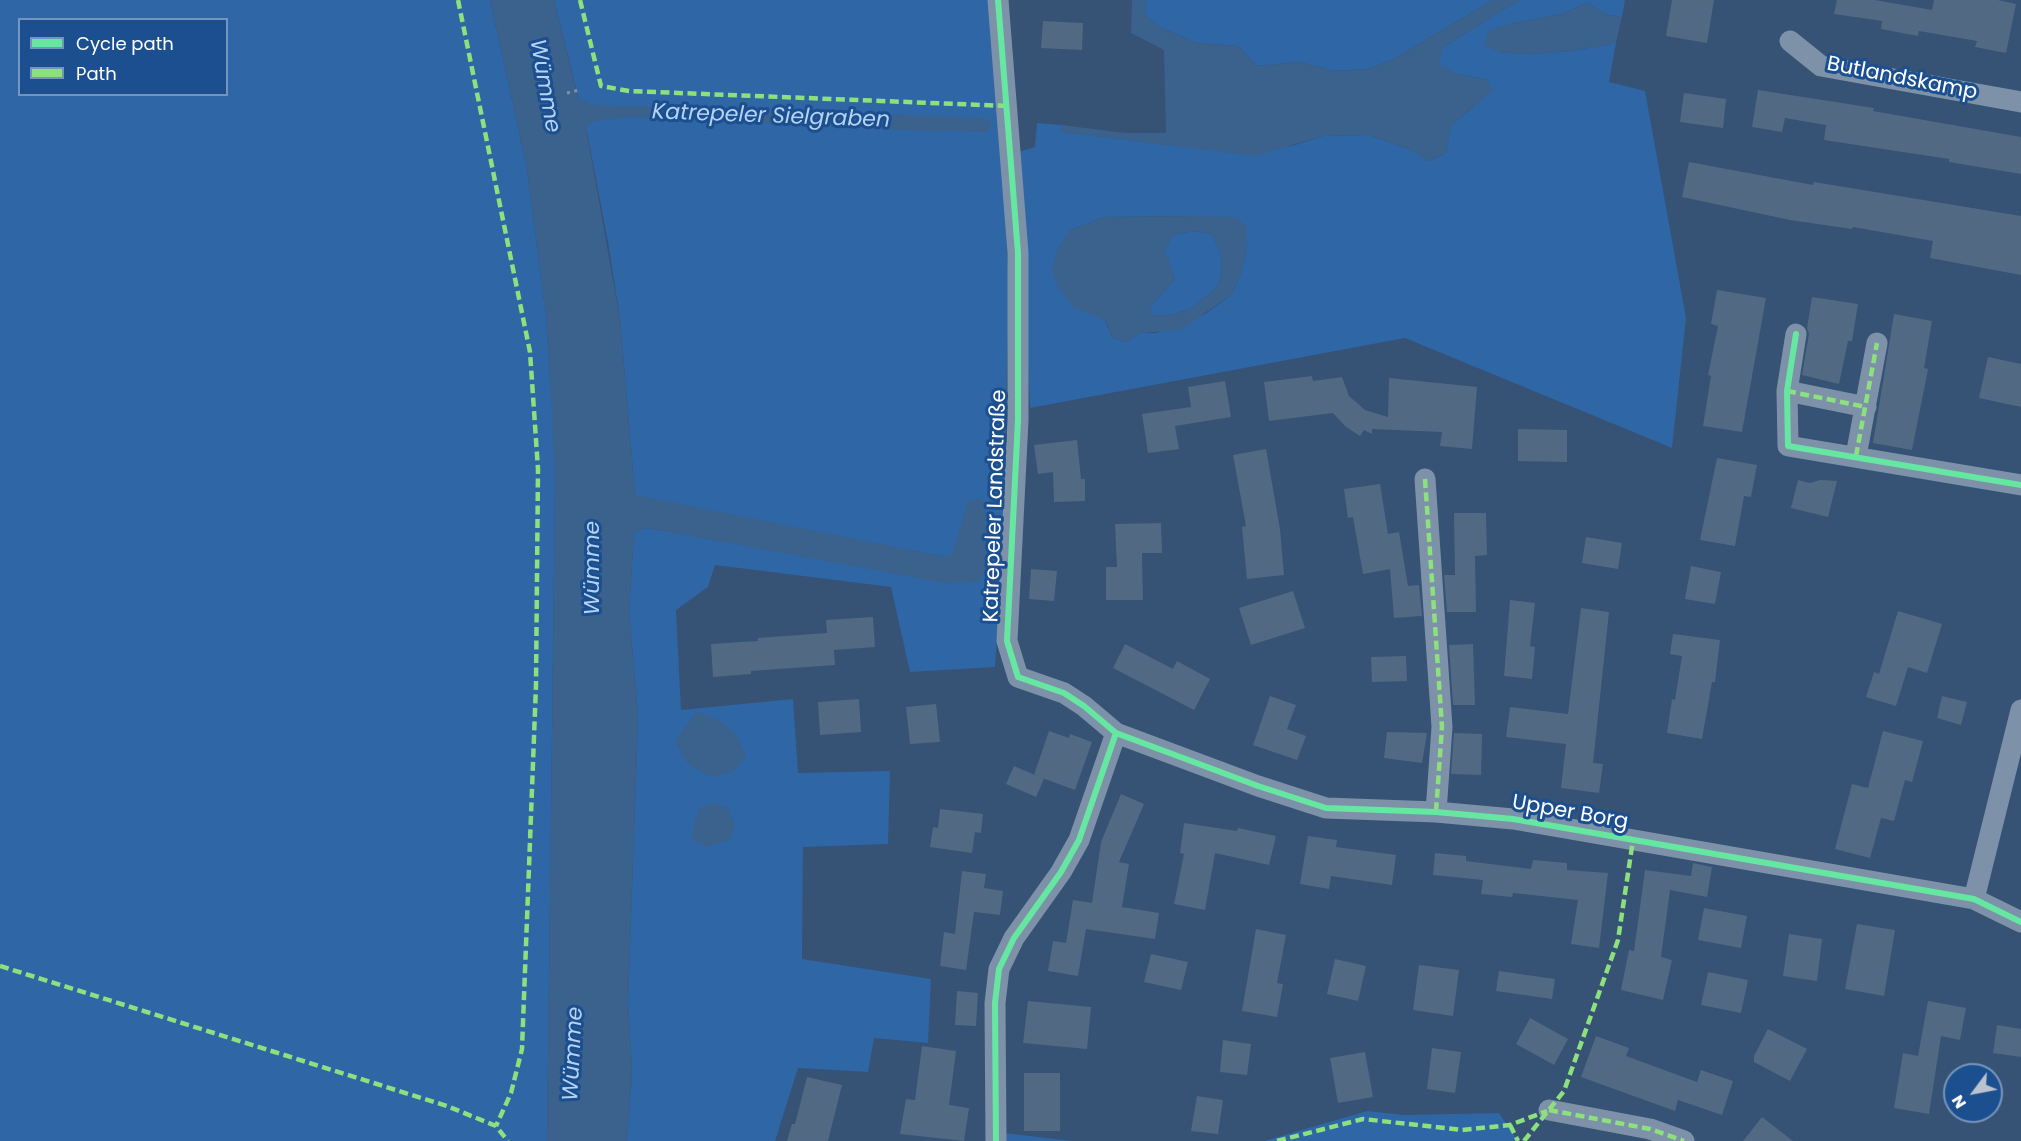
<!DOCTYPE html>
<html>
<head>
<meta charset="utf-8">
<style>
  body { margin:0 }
  #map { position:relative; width:2021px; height:1141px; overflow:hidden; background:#365274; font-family:Poppins,sans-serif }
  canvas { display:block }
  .legend { position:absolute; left:18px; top:18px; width:210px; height:78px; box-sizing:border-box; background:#1b4f8f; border:2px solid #7695bc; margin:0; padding:8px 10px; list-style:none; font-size:18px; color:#fff }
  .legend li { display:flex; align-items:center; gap:12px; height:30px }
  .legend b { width:30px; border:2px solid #7695bc }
  .north { position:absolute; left:1943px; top:1063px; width:60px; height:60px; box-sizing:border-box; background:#1b4f8f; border:2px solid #7695bc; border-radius:50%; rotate:238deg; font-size:16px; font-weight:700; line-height:24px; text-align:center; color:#fff }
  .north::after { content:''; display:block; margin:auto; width:21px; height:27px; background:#b9c2ce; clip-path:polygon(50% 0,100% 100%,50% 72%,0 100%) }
</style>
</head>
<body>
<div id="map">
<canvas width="2021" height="1141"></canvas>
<ul class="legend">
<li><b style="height:8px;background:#66e7a1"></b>Cycle path</li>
<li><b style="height:8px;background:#8de07e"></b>Path</li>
</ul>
<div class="north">N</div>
</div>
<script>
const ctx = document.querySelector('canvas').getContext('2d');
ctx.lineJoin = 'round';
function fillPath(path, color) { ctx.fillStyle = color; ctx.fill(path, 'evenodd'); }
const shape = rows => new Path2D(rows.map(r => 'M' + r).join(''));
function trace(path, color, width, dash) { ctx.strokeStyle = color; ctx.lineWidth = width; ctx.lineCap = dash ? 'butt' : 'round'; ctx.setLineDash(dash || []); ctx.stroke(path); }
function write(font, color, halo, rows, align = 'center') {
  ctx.font = font + ' Poppins,sans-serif'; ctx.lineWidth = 6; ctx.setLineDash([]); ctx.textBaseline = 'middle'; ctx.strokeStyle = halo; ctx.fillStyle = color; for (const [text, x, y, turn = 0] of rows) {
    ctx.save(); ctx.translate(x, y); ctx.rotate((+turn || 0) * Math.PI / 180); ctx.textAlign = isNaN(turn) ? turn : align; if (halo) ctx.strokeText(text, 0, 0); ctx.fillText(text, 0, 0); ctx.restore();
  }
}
const green = shape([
  [0,0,490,0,527,168,546,316,551,391,635,495,620,319,609,248,588,137,554,0,989,0,1000,112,1009,294,1002,566,995,667,910,672,891,587,715,565,708,587,676,610,681,710,793,699,798,773,890,771,888,844,803,847,802,959,931,979,928,1043,874,1038,868,1072,798,1068,775,1141,627,1141,632,1073,628,1003,638,715,629,613,634,531,648,528,750,546,985,565,644,498,555,488,547,1141,0,1141],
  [20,20,226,20,226,94,20,94],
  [1146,0,1493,0,1392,60,1368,69,1335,71,1299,62,1257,66,1238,46,1196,43,1158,26,1145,15],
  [1519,0,1625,0,1622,17,1608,15,1587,3,1561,14,1510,24,1499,52,1526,54,1571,51,1616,43,1609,82,1645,91,1686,318,1672,448,1405,338,1030,408,1018,152,1035,147,1037,123,1062,125,1062,132,1196,148,1292,146,1323,136,1369,135,1411,150,1429,161,1446,153,1451,125,1473,107,1488,80,1457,74,1438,65,1443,47],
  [1195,216,1247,246,1241,273,1231,295,1205,314,1156,333,1140,333,1125,342,1112,337,1069,231,1104,217],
  [1194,231,1212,234,1220,251,1222,270,1218,286,1191,309,1167,316,1151,315,1150,307,1175,279,1164,250,1173,235],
  [1367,1111,1405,1115,1499,1113,1518,1141,1264,1141],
  [1004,1133,1072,1141,1003,1141]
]);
const water = shape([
  [490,0,554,0,578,98,593,105,984,118,991,122,990,129,985,132,928,131,630,117,593,121,586,128,620,319,635,495,945,557,953,553,968,501,979,498,986,504,985,573,977,582,945,583,648,528,634,532,629,613,638,715,628,1003,632,1073,627,1141,547,1141,555,487,551,392,546,316,527,168],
  [1132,0,1146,0,1145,15,1158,26,1196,43,1238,46,1257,66,1299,62,1335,71,1368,69,1392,60,1493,0,1519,0,1443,47,1439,65,1457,74,1488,80,1492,91,1451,125,1446,153,1428,161,1411,150,1369,135,1323,136,1256,156,1061,132,1062,125,1125,133,1166,133,1164,50,1131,33],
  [1587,3,1608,15,1622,17,1616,43,1571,51,1526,54,1499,52,1484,45,1490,30,1510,24,1561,14],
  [1195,216,1235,217,1246,226,1247,246,1241,273,1231,295,1180,330,1140,333,1125,342,1112,337,1106,321,1073,307,1057,286,1052,269,1058,248,1069,231,1104,217],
  [1194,231,1212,234,1220,251,1222,270,1218,286,1191,309,1167,316,1152,315,1150,307,1175,279,1165,250,1173,235],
  [696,712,718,719,736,735,746,756,733,772,711,777,688,764,675,742],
  [714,803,728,808,735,826,729,840,706,847,692,840,694,823,700,808]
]);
const building = shape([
  [1672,0,1714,0,1707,43,1666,36],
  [1837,0,1875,0,1932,10,1934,0,1998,0,2016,4,2006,53,1975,47,1977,41,1919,31,1918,36,1881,29,1882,21,1834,14],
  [1043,21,1083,23,1082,50,1041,48],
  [1758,90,1874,108,1873,111,2021,137,2021,174,1949,162,1949,159,1824,140,1826,125,1785,118,1782,132,1752,127],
  [1684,93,1726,99,1723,128,1680,122],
  [1689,162,1813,185,1814,182,2021,216,2021,275,1930,258,1933,241,1853,227,1852,229,1790,220,1682,197],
  [1717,290,1766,298,1742,432,1703,426,1711,376,1708,375,1718,326,1711,324],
  [1812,297,1858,304,1852,341,1848,341,1839,384,1802,375,1809,334,1807,328],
  [1894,314,1932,321,1924,368,1928,369,1912,450,1873,443],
  [1988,357,2021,364,2021,407,1979,398],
  [1312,376,1313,381,1342,377,1349,396,1356,402,1365,410,1388,417,1389,378,1477,387,1472,449,1440,446,1442,432,1372,429,1372,434,1364,430,1360,436,1345,426,1333,413,1269,421,1264,382],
  [1225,381,1231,417,1175,426,1179,449,1148,453,1142,414,1191,407,1188,387],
  [1518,429,1567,430,1567,462,1518,461],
  [1077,440,1081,479,1085,479,1085,501,1054,502,1053,472,1038,474,1034,445],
  [1266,449,1280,529,1284,575,1247,579,1242,527,1246,526,1233,455],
  [1717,458,1757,465,1751,497,1744,496,1735,546,1700,540],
  [1798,480,1810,483,1820,480,1837,481,1828,517,1791,508],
  [1380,484,1388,534,1399,532,1408,586,1419,585,1422,616,1394,618,1390,569,1363,574,1353,517,1348,518,1344,489],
  [1454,513,1486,513,1487,555,1475,556,1476,612,1447,612,1444,575,1455,575],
  [1161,523,1162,553,1142,553,1143,600,1106,600,1106,567,1117,567,1115,524],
  [1586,537,1622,543,1618,569,1582,563],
  [1691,566,1721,572,1715,604,1685,599],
  [1031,569,1057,571,1054,601,1029,599],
  [1293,591,1305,628,1251,645,1239,608],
  [1510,600,1535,603,1530,646,1535,647,1532,679,1504,676],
  [1581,608,1609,612,1593,763,1603,764,1599,793,1561,788,1566,744,1506,737,1510,707,1568,714],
  [1898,611,1942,624,1927,673,1908,667,1896,706,1866,697,1874,672,1879,674],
  [873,617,875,647,834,650,835,665,751,671,751,674,713,677,711,644,758,641,758,638,827,633,826,620],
  [1673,634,1720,640,1715,682,1712,682,1702,739,1667,733,1672,699,1675,700,1682,656,1670,654],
  [1125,644,1173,669,1177,661,1210,679,1194,710,1113,668],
  [1473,644,1475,705,1453,705,1449,645],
  [1406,656,1407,681,1372,682,1371,657],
  [1270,696,1296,705,1287,729,1306,736,1297,760,1253,745],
  [1942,696,1967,702,1961,725,1937,718],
  [859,699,861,732,820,735,818,702],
  [936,704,940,742,910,744,906,707],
  [1049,731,1069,738,1070,734,1092,742,1075,790,1034,775],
  [1883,731,1923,741,1912,782,1905,780,1894,821,1881,818,1870,858,1835,849,1852,784,1868,788],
  [1387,732,1427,733,1422,763,1384,758],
  [1454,733,1482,734,1481,775,1451,774],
  [1014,766,1044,779,1036,797,1006,784],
  [1121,794,1144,804,1119,862,1129,864,1122,907,1159,913,1155,939,1086,929,1078,976,1048,971,1053,941,1066,943,1073,900,1092,903,1101,842],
  [940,809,983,814,981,833,975,832,972,853,930,847,933,827,938,828],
  [1184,823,1237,831,1238,828,1276,836,1269,865,1215,853,1205,910,1174,904,1184,854,1180,853],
  [1308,836,1337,840,1336,847,1396,855,1392,885,1331,876,1329,889,1300,884],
  [1435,853,1466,856,1466,861,1531,869,1533,860,1567,863,1567,870,1608,873,1599,948,1571,944,1578,900,1513,893,1512,897,1481,894,1483,880,1433,875],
  [1693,863,1712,867,1707,897,1670,890,1661,957,1672,960,1663,1000,1621,990,1629,950,1634,951,1645,870,1691,876],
  [962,871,986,874,984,888,1003,891,1000,915,974,912,966,970,940,966,944,932,955,934],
  [1704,908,1747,916,1741,948,1698,940],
  [1857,924,1895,930,1884,996,1845,989],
  [1256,929,1286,935,1277,983,1283,984,1277,1017,1242,1011],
  [1789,934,1822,939,1817,981,1783,976],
  [1151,954,1188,962,1181,990,1144,982],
  [1335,959,1366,966,1358,1001,1327,994],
  [1419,965,1459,970,1453,1016,1413,1010],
  [1499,971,1555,979,1552,999,1496,991],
  [1708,972,1748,980,1741,1013,1701,1005],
  [957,991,978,993,976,1026,955,1025],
  [1028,1001,1091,1007,1087,1049,1023,1043],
  [1928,1001,1966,1008,1960,1040,1941,1036,1929,1114,1894,1108,1903,1053,1918,1056],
  [1530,1018,1568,1039,1554,1065,1516,1044],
  [1997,1025,2021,1029,2021,1057,1993,1053],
  [1768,1029,1807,1049,1790,1081,1754,1062,1754,1056],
  [1596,1036,1629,1048,1626,1056,1697,1082,1701,1070,1733,1081,1722,1115,1678,1100,1675,1111,1581,1077],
  [1223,1040,1251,1044,1247,1075,1220,1072],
  [922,1046,956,1051,949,1105,969,1108,964,1141,900,1134,906,1099,915,1100],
  [1432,1048,1461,1052,1455,1093,1427,1089],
  [1365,1052,1373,1097,1338,1103,1330,1058],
  [1024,1073,1060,1073,1060,1131,1024,1131],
  [807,1077,842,1085,828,1141,787,1141,792,1124,795,1124],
  [1197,1096,1223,1100,1218,1134,1191,1131],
  [1762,1117,1793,1141,1743,1141]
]);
const path = shape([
  [567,93,579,90]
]);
const minor = shape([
  [998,0,1018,253,1018,420,1007,641,1018,677,1064,693,1084,706,1116,733,1258,786,1326,808,1436,812,1513,819,1974,899,2021,922],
  [1790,41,1821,66,2021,102],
  [1796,334,1787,391,1788,446,2021,485],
  [1787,391,1866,407],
  [1856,456,1877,343],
  [1425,479,1442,727,1436,812],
  [1974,899,2021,710],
  [1549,1110,1650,1129,1684,1141],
  [996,1141,995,1003,999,969,1014,938,1061,872,1079,840,1116,733]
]);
const quiet = shape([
  [458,0,530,352,538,469,536,685,522,1049,511,1093,496,1126],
  [580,0,601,86,629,91,1008,106],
  [1787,391,1866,407],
  [1856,456,1877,343],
  [1425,479,1442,727,1436,812],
  [0,966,447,1106,496,1126,508,1141],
  [1549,1110,1650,1129,1684,1141],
  [1510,1125,1518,1141],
  [1277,1141,1363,1119,1462,1130,1510,1125,1547,1111],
  [1524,1141,1564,1091,1618,940,1633,840]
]);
const cycleway = shape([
  [998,0,1018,253,1018,420,1007,641,1018,677,1064,693,1084,706,1116,733,1258,786,1326,808,1436,812,1513,819,1974,899,2021,922],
  [1796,334,1787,391,1788,446,2021,485],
  [996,1141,995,1003,999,969,1014,938,1061,872,1079,840,1116,733]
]);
const streetNames = [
  ["Butlandskamp",1902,79,11],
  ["Katrepeler Landstraße",996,506,-88],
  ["Upper Borg",1570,813,10]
];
const waterNames = [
  ["Wümme",544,86,80],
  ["Katrepeler Sielgraben",771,117,2],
  ["Wümme",593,568,-90],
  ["Wümme",574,1054,-87]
];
fillPath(green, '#2f66a5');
fillPath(water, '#3b618d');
fillPath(building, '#526984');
trace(path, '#7d92a8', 3, [3, 4.5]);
trace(minor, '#7d92a8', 21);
trace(quiet, '#8de07e', 4.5, [9, 4.5]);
trace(cycleway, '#66e7a1', 6);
write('21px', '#fff', '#1b4f8f', streetNames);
write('italic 22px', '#b5d3f5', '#1b4f8f', waterNames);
</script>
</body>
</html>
